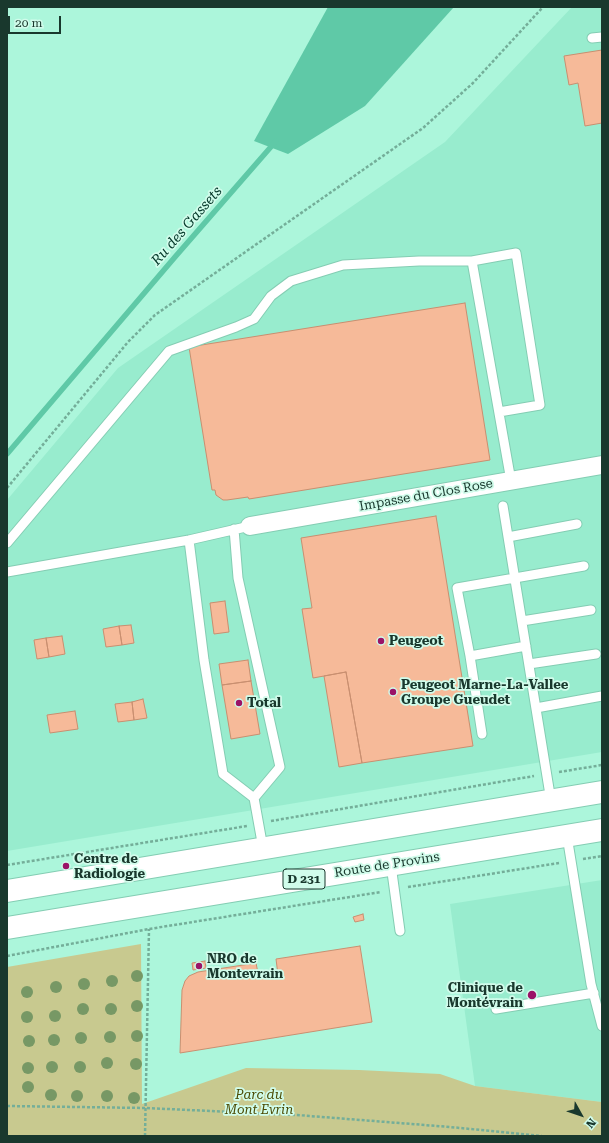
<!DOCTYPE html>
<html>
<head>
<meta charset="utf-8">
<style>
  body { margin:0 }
  #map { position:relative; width:609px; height:1143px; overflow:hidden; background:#acf6db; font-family:"Roboto Serif",serif }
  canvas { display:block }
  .frame { position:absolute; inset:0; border:8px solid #19382d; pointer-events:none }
  .north { position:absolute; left:561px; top:1095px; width:40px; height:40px; -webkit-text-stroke:3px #d1fceb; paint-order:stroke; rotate:130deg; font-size:11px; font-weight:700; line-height:16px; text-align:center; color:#19382d }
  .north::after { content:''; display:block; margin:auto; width:14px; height:18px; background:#19382d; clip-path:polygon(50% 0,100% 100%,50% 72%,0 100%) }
  .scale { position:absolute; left:8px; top:16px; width:53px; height:18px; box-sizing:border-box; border:2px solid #19382d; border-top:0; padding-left:5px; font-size:12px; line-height:14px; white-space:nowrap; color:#19382d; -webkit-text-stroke:3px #d1fceb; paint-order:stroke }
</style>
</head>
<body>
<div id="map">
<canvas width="609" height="1143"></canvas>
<div class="frame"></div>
<div class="north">N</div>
<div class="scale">20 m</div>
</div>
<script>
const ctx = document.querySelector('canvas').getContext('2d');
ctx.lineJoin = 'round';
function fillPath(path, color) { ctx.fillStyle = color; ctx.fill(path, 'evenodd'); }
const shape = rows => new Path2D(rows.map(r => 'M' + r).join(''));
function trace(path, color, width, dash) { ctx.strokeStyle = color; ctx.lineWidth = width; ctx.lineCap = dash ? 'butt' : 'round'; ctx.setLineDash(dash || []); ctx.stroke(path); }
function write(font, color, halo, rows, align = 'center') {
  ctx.font = font + ' "Roboto Serif",serif'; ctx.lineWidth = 3.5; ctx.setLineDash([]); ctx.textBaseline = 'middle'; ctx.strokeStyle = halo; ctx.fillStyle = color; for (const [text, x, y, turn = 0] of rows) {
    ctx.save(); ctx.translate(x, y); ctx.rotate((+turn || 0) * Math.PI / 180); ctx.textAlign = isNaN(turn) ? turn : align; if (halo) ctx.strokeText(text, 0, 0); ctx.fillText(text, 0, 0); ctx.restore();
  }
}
const built = shape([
  [572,7,602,7,602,752,7,851,7,500,118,368,445,142],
  [602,880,602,1102,475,1086,450,904]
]);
const green = shape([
  [141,944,142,1104,246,1068,359,1070,440,1074,475,1086,602,1102,602,1136,7,1136,7,967]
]);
const water = shape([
  [328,7,454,7,365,106,288,154,254,141]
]);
const stream = shape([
  [7,454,175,257,276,141]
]);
const building = shape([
  [602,50,602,123,585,126,578,83,569,85,564,56,602,50],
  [465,303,490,460,249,499,248,497,227,500,223,500,216,495,215,490,212,490,189,347,465,303],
  [436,516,473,746,362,763,346,672,313,678,302,609,312,608,301,538,436,516],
  [225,601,229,632,214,634,210,603,225,601],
  [131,625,134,643,122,645,119,626,131,625],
  [119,626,122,645,106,647,103,629,119,626],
  [62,636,65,654,49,657,46,638,62,636],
  [46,638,49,657,37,659,34,640,46,638],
  [248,660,251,681,222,685,219,664,248,660],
  [346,672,362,763,339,767,324,676,346,672],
  [251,681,260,734,231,739,222,685,251,681],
  [143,699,147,718,134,720,132,702,143,699],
  [132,702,134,720,118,722,115,704,132,702],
  [75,711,78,729,50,733,47,715,75,711],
  [363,914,364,920,355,922,353,917,363,914],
  [360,946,372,1022,180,1053,182,990,185,981,189,976,198,972,256,963,259,978,278,975,276,959,360,946],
  [205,961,206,968,193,970,192,963,205,961]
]);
const path = shape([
  [7,488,128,342,155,315,423,128,473,83,543,7],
  [559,772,602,765],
  [271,821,534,776],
  [583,859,602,856],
  [7,865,247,826],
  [408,887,559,863],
  [7,956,149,929,381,892],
  [7,1106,146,1108,297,1115,450,1127,542,1136],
  [145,1136,149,929]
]);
const lane = shape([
  [592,38,602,37],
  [472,261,511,481],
  [503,506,551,801],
  [508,537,577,524],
  [189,540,204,660,223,774,254,798,280,767,238,578,234,529],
  [7,543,169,351,236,327,254,319,271,296,291,281,343,265,419,261,472,261,516,253,540,405,499,412],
  [7,572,189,540,250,526],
  [522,621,591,610],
  [470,656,457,588,584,566],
  [529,664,596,654],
  [536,708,602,696],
  [482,734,470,656,526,646],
  [254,798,263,848],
  [567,836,591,984,602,1026],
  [391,865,400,931],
  [496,1009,594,993]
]);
const street = shape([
  [250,526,602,465]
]);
const primary = shape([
  [7,891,602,792],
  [7,928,602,830]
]);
const trees = [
  [137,976],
  [112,981],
  [84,984],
  [56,987],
  [27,992],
  [137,1006],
  [83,1009],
  [111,1009],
  [55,1016],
  [27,1017],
  [137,1036],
  [110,1037],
  [81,1038],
  [54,1040],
  [29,1041],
  [107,1063],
  [136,1064],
  [52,1067],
  [80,1067],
  [28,1068],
  [28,1087],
  [51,1095],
  [77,1096],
  [107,1096],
  [134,1098]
];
const markers = [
  [381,641,4,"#9a1367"],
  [393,692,4,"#9a1367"],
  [239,703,4,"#9a1367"],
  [66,866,4,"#9a1367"],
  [199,966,4,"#9a1367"],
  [532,995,5,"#9a1367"]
];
const shields = [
  [304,879,42]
];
const shieldNames = [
  ["D 231",304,879]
];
const streetNames = [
  ["Impasse du Clos Rose",426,495,-10],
  ["Route de Provins",387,865,-9]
];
const poiNames = [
  ["Peugeot",389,641],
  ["Peugeot Marne-La-Vallee",401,685],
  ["Groupe Gueudet",401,700],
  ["Total",247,703],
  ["Centre de",74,859],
  ["Radiologie",74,874],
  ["NRO de",207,959],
  ["Montevrain",207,974],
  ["Clinique de",523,988,"right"],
  ["Montévrain",523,1003,"right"]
];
const parkNames = [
  ["Parc du",259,1095],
  ["Mont Evrin",259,1110]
];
const waterNames = [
  ["Ru des Gassets",187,226,-49]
];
fillPath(built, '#98ecce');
fillPath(green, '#c8c98f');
fillPath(water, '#5fc9a7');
trace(stream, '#5fc9a7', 5.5);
fillPath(building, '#f6ba99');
trace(building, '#c98f70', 1);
trace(lane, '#84cdb3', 11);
trace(street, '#84cdb3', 20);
trace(primary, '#84cdb3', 24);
trace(path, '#74ae99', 2.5, [3, 2]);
trace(lane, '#fff', 9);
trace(street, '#fff', 18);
trace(primary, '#fff', 22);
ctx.fillStyle = '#779865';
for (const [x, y] of trees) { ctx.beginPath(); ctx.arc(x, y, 6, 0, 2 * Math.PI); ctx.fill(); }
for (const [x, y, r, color] of markers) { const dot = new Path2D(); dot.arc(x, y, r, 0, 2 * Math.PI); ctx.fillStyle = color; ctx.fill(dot); trace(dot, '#d1fceb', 1.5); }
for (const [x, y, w] of shields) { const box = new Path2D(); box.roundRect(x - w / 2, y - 10, w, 20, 3); ctx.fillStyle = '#d1fceb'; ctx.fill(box); trace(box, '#19382d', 1); }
write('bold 12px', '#19382d', null, shieldNames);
write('13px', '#19382d', '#d1fceb', streetNames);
write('bold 13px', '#19382d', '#d1fceb', poiNames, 'left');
write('italic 13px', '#4b4b04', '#d1fceb', parkNames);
write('italic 14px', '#013426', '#d1fceb', waterNames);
</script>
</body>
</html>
